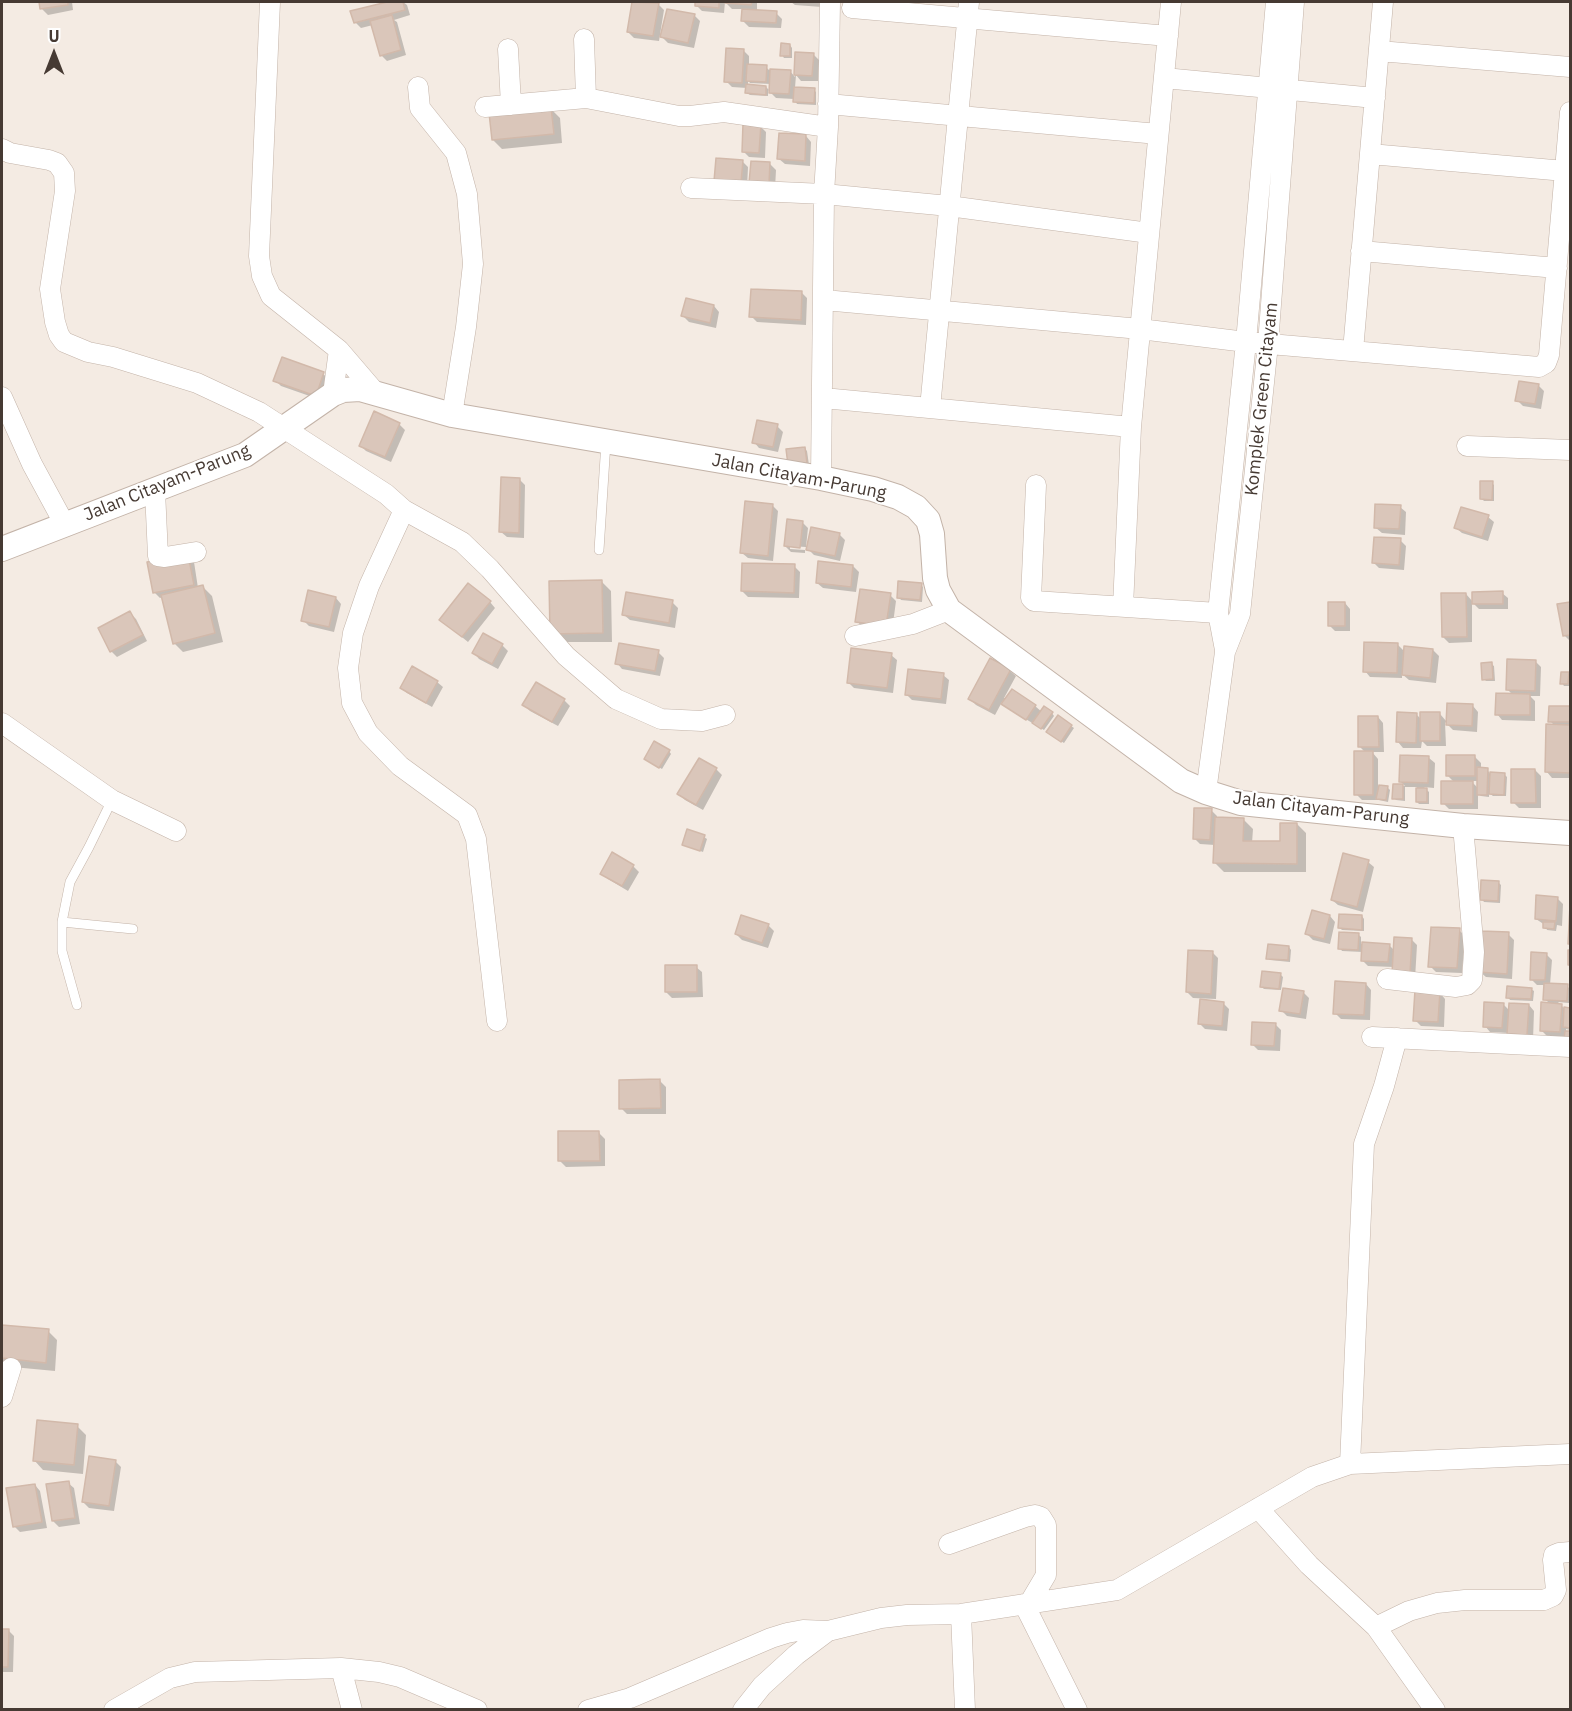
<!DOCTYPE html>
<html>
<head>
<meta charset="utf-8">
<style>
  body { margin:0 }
  #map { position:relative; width:1572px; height:1711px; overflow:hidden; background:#f4ebe3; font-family:"IBM Plex Sans",sans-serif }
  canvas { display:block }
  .frame { position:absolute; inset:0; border:3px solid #463a33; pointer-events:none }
  .north { position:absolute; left:24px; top:24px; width:60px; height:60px; -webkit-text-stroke:4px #fff; paint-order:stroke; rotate:0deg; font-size:16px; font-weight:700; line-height:24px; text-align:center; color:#463a33 }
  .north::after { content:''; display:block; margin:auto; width:21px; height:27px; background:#463a33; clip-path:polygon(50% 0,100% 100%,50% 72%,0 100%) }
</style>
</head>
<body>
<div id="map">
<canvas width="1572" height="1711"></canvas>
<div class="frame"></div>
<div class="north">U</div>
</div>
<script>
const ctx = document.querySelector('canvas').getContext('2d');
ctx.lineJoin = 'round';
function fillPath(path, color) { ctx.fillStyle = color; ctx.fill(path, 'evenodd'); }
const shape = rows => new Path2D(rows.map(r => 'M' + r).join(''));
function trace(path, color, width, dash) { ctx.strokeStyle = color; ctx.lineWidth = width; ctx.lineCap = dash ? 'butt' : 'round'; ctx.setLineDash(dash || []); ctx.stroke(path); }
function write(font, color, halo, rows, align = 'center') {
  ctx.font = font + ' "IBM Plex Sans",sans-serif'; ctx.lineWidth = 4.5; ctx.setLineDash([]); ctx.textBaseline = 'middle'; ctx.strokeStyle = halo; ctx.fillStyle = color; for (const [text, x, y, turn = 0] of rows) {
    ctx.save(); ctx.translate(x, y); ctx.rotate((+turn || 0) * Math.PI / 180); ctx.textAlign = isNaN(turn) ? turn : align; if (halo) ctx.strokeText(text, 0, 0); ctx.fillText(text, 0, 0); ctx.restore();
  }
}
const shadow = shape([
  [40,2,72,2,73,10,48,15,42,9],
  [393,2,403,2,407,5,410,15,394,20,397,22,406,55,387,61,381,55,373,25,361,28,355,22,352,12],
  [633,2,658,4,664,10,659,41,634,38,628,32],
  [697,2,725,2,724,13,702,11,696,5],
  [725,2,757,2,757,12,776,13,782,19,781,28,749,27,743,21,744,9,732,9],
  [791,2,823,2,822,7,795,5],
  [694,15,700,21,694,48,668,43,662,37],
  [790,45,792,48,792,58,784,58,782,55],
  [744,51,749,56,749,66,766,67,769,70,790,71,795,77,797,53,813,54,819,60,818,81,801,81,796,75,795,88,814,90,816,92,816,105,797,104,794,99,776,98,768,90,768,96,750,95,747,93,747,88,732,87,726,81],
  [748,80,750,83,771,84,770,91,766,87,748,86],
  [551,109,560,118,562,143,502,149,493,140],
  [760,126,766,132,765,158,749,157,743,151],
  [806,136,811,142,810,166,785,164,779,159],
  [742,161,748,167,747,188,721,187],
  [770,164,776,170,775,189,757,188],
  [802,293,807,298,806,325,757,322,751,316],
  [714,306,719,312,716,328,689,322,683,316],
  [323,374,329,379,321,400,281,386,275,380],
  [1538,385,1544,391,1541,409,1523,406,1517,400],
  [399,424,405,430,391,462,366,451,361,446],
  [777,426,783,432,778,452,759,448,754,442],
  [805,449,807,451,809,465,792,467],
  [519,479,525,485,524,538,507,537,501,532],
  [1492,483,1494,485,1494,501,1484,501,1482,499],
  [773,506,778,511,773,561,748,558,742,553],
  [1400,507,1406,512,1405,535,1382,533,1376,528],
  [1488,517,1494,522,1488,541,1462,533,1456,528],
  [802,522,808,528,806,547,790,546,790,549,805,550,805,553,791,552,785,546],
  [839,534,845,540,840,561,814,555,808,549],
  [1400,540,1406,546,1404,570,1379,568,1373,562],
  [194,562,198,588,203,587,212,596,223,642,183,652,174,643,163,597,160,598,154,592,149,563],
  [794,566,800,572,799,598,748,597,742,591],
  [853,566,859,572,856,592,823,588,817,583],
  [602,582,611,591,612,642,561,642,552,633],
  [921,585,923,587,922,602,901,600,899,597],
  [1502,593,1508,598,1508,609,1479,609,1472,602,1472,642,1449,643,1443,637,1466,594,1473,602],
  [890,595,896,601,892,631,862,627,857,621],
  [336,598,341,604,334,632,309,626,303,620],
  [490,602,495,608,468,642,447,625],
  [672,602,678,608,675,628,630,620,624,615],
  [1345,603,1350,609,1350,631,1335,631,1329,625],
  [1570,603,1570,641,1564,635,1559,605],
  [130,613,136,619,147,641,117,657,111,651],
  [1397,644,1405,652,1433,650,1439,656,1436,683,1409,680,1402,674,1402,678,1370,677,1365,671],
  [502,645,508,651,498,669,479,659,474,653],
  [658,652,664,658,660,676,622,669,617,663],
  [891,655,897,660,893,693,854,688,848,682],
  [991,660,1010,671,1016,676,1004,698,1035,706,1042,712,1052,713,1054,716,1044,730,1009,709,1002,702,995,715,976,705,970,699],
  [1535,661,1541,667,1540,696,1530,696,1535,701,1535,721,1502,720,1497,714,1513,695,1507,689],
  [1491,664,1494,666,1495,681,1486,681,1484,679],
  [1568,674,1570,676,1570,686,1564,686,1562,683],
  [943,675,949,680,946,704,912,700,906,694],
  [437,682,443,687,432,707,407,693,401,688],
  [564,700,570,706,558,726,530,711,524,705],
  [1473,706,1478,712,1477,732,1453,730,1445,722,1446,746,1427,746,1422,741,1421,748,1403,748,1398,742,1416,714,1421,719,1440,714,1447,722],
  [1550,707,1570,708,1570,778,1552,778,1547,772,1555,726,1550,721],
  [1058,717,1074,728,1064,743,1050,734],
  [1378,717,1383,723,1384,752,1372,752,1378,759,1378,786,1388,788,1390,790,1388,802,1379,800,1362,800,1356,794,1366,753,1359,746],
  [669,751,671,754,662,769,648,761],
  [1475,757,1481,763,1481,769,1487,769,1490,774,1504,774,1507,777,1506,796,1493,796,1489,793,1489,797,1481,796,1478,794,1478,809,1449,809,1443,803,1454,782,1447,775],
  [1471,781,1478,781,1478,788],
  [1429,758,1435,763,1434,788,1424,787,1429,792,1429,804,1419,804,1417,802,1417,787,1405,787,1405,801,1396,800,1394,798,1394,786,1405,786,1400,781],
  [699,760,717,770,722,775,703,810,685,800,679,794],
  [1535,770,1541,776,1541,808,1519,808,1513,802],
  [1211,810,1217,816,1217,818,1244,820,1253,829,1252,843,1282,842,1297,824,1306,833,1306,872,1224,872,1214,862,1215,845,1200,844,1194,838],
  [704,837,707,839,703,852,683,844],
  [1368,862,1374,867,1363,912,1338,905,1332,900],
  [633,866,639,872,628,891,608,879,602,874],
  [1498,882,1501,885,1500,903,1484,902,1482,899],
  [1557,898,1563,904,1562,926,1557,925,1556,931,1547,930,1545,925,1536,919],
  [1330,916,1335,922,1330,944,1313,940,1307,934],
  [1362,916,1364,919,1364,931,1342,930,1339,927],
  [768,925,774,931,768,948,742,940,736,934],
  [1459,930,1465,936,1462,973,1436,972,1430,966],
  [1358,934,1361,937,1361,944,1389,945,1395,951,1411,939,1417,945,1415,979,1394,967,1368,966,1362,960,1363,952,1342,951,1340,948],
  [1508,934,1514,940,1512,979,1486,977,1480,972],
  [1289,947,1291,950,1290,962,1270,960,1268,958],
  [1213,953,1218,958,1216,999,1193,998,1187,992],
  [1546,954,1552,960,1550,985,1567,986,1569,988,1569,1003,1558,1002,1565,1009,1570,1009,1570,1030,1566,1029,1566,1033,1570,1033,1570,1040,1565,1037,1547,1036,1541,1030,1550,1004,1545,999,1546,985,1537,985,1531,979],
  [696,967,702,972,703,997,672,998,666,992],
  [1280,974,1283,977,1281,990,1264,989,1261,986],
  [1366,984,1371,990,1370,1020,1341,1019,1335,1013],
  [1531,989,1534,991,1533,1001,1510,1000,1508,997],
  [1303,992,1309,998,1306,1019,1287,1016,1281,1010],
  [1440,993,1445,999,1444,1027,1421,1026,1415,1020],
  [1223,1003,1229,1009,1227,1031,1205,1029,1199,1023],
  [1503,1004,1510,1011,1529,1005,1534,1011,1533,1040,1515,1039,1509,1033,1490,1032,1485,1026],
  [1275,1024,1281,1030,1280,1051,1258,1050,1252,1044],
  [660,1081,666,1087,666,1114,627,1114,621,1108],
  [599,1133,605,1139,605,1166,566,1167,560,1161],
  [2,1326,48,1331,57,1340,55,1371,2,1366],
  [77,1426,86,1435,83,1474,43,1470,34,1460],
  [115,1461,121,1467,114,1511,89,1508,83,1502],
  [68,1483,74,1488,80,1524,59,1527,53,1521],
  [35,1485,40,1491,47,1528,20,1532,14,1526],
  [2,1630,8,1630,14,1636,13,1672,2,1672]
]);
const building = shape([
  [39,2,68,2,68,5,40,9,39,2],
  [387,2,403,2,405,10,354,23,350,11,387,2],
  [632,2,659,3,653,36,627,32,632,2],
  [695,2,719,2,719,8,695,6,695,2],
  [725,2,752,2,751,5,725,3,725,2],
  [667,9,695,14,688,43,660,37,667,9],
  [742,9,777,11,776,23,741,21,742,9],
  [392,15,401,50,380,56,370,21,392,15],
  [781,43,790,44,790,56,780,56,781,43],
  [726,48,744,49,742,83,724,82,726,48],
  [795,52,814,53,812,76,794,75,795,52],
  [747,64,767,65,766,82,746,81,747,64],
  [770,69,791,70,789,94,769,93,770,69],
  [746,84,766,86,766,95,745,93,746,84],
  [794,87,815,88,814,103,793,102,794,87],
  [551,107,554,134,492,140,489,113,551,107],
  [743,123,761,124,759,153,742,152,743,123],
  [779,133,806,134,805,161,777,159,779,133],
  [716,158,743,160,741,183,714,181,716,158],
  [751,161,770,162,769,184,749,183,751,161],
  [751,289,802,291,801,320,749,317,751,289],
  [686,298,714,305,710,323,681,316,686,298],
  [282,357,324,372,316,396,273,381,282,357],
  [1519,381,1539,384,1535,404,1515,401,1519,381],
  [374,411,400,423,385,457,359,446,374,411],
  [757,420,778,424,773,447,752,443,757,420],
  [805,447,807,463,788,465,786,449,805,447],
  [501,477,520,478,519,533,499,532,501,477],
  [1480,481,1493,481,1492,500,1480,499,1480,481],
  [745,501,773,504,768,556,740,553,745,501],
  [1375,504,1401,505,1399,529,1374,528,1375,504],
  [1461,507,1489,515,1482,537,1454,528,1461,507],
  [787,519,803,521,800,548,784,546,787,519],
  [811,527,840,533,835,556,806,550,811,527],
  [1374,537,1401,538,1399,565,1372,563,1374,537],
  [188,554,194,585,153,593,147,562,188,554],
  [818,561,853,565,851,587,816,583,818,561],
  [742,563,795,564,794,593,741,591,742,563],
  [602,580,603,633,550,634,549,581,602,580],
  [898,581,922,583,920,600,897,598,898,581],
  [468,583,491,601,462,637,439,620,468,583],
  [203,585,215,633,173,644,161,595,203,585],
  [860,589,891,593,886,626,855,622,860,589],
  [308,590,336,597,329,627,301,621,308,590],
  [1503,591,1503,604,1472,604,1472,592,1503,591],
  [626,592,673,600,669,623,622,615,626,592],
  [1441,593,1466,593,1467,637,1442,637,1441,593],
  [1328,602,1345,602,1345,626,1328,626,1328,602],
  [1570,602,1570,635,1563,636,1557,604,1570,602],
  [130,611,143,635,110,652,98,628,130,611],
  [483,633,503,644,492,664,472,653,483,633],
  [1364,642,1398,643,1397,673,1363,672,1364,642],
  [619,643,659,650,655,671,615,664,619,643],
  [1404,646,1433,649,1430,678,1402,675,1404,646],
  [851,648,892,653,887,688,847,683,851,648],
  [990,658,1011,669,989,710,968,699,990,658],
  [1507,659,1536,660,1535,691,1506,690,1507,659],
  [1492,662,1493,679,1482,680,1481,663,1492,662],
  [412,666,438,681,426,703,400,688,412,666],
  [908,669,944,673,941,699,905,695,908,669],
  [1561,672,1569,672,1568,684,1560,684,1561,672],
  [536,682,565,699,552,722,522,705,536,682],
  [1012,689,1036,705,1026,720,1001,704,1012,689],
  [1496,693,1530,694,1530,715,1495,715,1496,693],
  [1447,703,1473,704,1472,726,1446,725,1447,703],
  [1044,706,1053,712,1041,729,1032,723,1044,706],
  [1549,706,1570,706,1570,722,1548,722,1549,706],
  [1397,712,1417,713,1416,743,1396,742,1397,712],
  [1420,712,1440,712,1440,741,1420,741,1420,712],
  [1058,715,1072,725,1061,742,1046,732,1058,715],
  [1358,716,1378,716,1379,747,1358,747,1358,716],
  [1546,724,1570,725,1570,773,1545,772,1546,724],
  [654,741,670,750,659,768,644,759,654,741],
  [1354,751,1373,751,1373,795,1354,795,1354,751],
  [1400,755,1429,756,1428,783,1399,782,1400,755],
  [1446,755,1475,755,1475,776,1446,776,1446,755],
  [699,758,717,768,696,805,677,794,699,758],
  [1477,767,1488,768,1487,795,1477,795,1477,767],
  [1511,769,1535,769,1536,803,1511,803,1511,769],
  [1490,772,1505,773,1504,795,1489,794,1490,772],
  [1441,781,1473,781,1473,804,1441,804,1441,781],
  [1393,784,1403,784,1403,799,1392,799,1393,784],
  [1379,785,1388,786,1386,800,1376,799,1379,785],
  [1416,788,1427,788,1427,802,1416,802,1416,788],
  [1194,808,1212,808,1210,840,1193,839,1194,808],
  [1215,817,1244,818,1243,841,1280,841,1280,823,1297,823,1297,864,1213,863,1215,817],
  [687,829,705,835,700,851,682,845,687,829],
  [612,852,634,865,622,886,600,874,612,852],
  [1343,853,1369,860,1357,907,1331,900,1343,853],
  [1481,880,1499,881,1498,901,1480,900,1481,880],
  [1536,895,1558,897,1556,921,1535,919,1536,895],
  [1570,905,1570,944,1568,944,1570,905],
  [1312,910,1330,915,1324,939,1305,934,1312,910],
  [1339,914,1362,915,1362,930,1338,928,1339,914],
  [741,915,769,924,762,943,735,934,741,915],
  [1543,922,1555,922,1554,929,1543,928,1543,922],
  [1431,927,1460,928,1457,968,1428,967,1431,927],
  [1481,931,1509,932,1507,974,1478,972,1481,931],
  [1339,932,1359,933,1358,950,1338,949,1339,932],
  [1394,937,1412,938,1410,974,1392,973,1394,937],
  [1362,942,1390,944,1388,962,1361,961,1362,942],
  [1268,944,1289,946,1288,960,1266,959,1268,944],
  [1188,950,1213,951,1211,994,1186,992,1188,950],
  [1568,950,1570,950,1570,965,1568,965,1568,950],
  [1531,952,1547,953,1545,980,1530,980,1531,952],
  [665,965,697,965,697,992,665,992,665,965],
  [1262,971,1281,973,1279,989,1260,987,1262,971],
  [1335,981,1366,983,1364,1015,1333,1014,1335,981],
  [1544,983,1568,984,1567,1001,1543,1000,1544,983],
  [1507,986,1532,988,1531,999,1506,998,1507,986],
  [1283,988,1304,991,1300,1014,1279,1011,1283,988],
  [1415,990,1440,991,1438,1022,1413,1021,1415,990],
  [1200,999,1224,1002,1222,1026,1198,1024,1200,999],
  [1484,1002,1504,1003,1502,1028,1483,1027,1484,1002],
  [1541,1002,1562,1004,1560,1032,1540,1031,1541,1002],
  [1509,1003,1529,1004,1527,1035,1507,1034,1509,1003],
  [1564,1007,1570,1008,1570,1028,1563,1027,1564,1007],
  [1252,1022,1276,1023,1274,1046,1251,1045,1252,1022],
  [1565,1031,1570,1031,1570,1039,1564,1038,1565,1031],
  [660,1079,661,1108,619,1109,619,1080,660,1079],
  [558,1131,599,1131,600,1161,558,1161,558,1131],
  [2,1325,49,1329,46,1363,2,1358,2,1325],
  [37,1420,78,1424,74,1465,33,1461,37,1420],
  [89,1456,116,1460,109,1506,82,1502,89,1456],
  [69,1481,75,1518,52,1521,46,1484,69,1481],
  [35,1484,42,1522,13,1527,6,1488,35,1484],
  [2,1629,9,1629,8,1667,2,1667,2,1629]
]);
const service = shape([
  [599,550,606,442],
  [62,922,133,929],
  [77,1005,62,951,62,922,70,882,89,847,112,800]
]);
const minor = shape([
  [270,2,259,256,262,276,271,296,339,350,375,392],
  [852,8,1168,36],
  [584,39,586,98],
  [508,49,511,105],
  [1379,51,1570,67],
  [1164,78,1375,98],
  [418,87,420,108,456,153,467,194,473,264,466,327,452,415],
  [828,104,1158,134],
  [485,107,586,98,679,116,690,116,724,112,828,127],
  [2,149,10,153,49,160,57,163,64,173,65,191,50,289,55,322,59,335,64,342,88,352,113,357,197,383,259,412,386,494,404,510,369,586,353,633,348,668,352,703,368,733,400,766,467,815,476,839,497,1021],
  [1370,154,1565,171],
  [691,188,824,194,949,206,1149,233],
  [1361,251,1557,268],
  [824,300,1140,329,1246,342,1539,367,1546,363,1549,355,1570,112],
  [1353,351,1383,2],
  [333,394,339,350],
  [2,397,32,464,65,525],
  [823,398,1131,427],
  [930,408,969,2],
  [1467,446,1570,450],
  [821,478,824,194,828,127,830,2],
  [1036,485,1031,598,1034,601,1218,613],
  [155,491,158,556,165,557,196,552],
  [404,510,462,542,490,569,566,656,616,699,661,719,702,721,725,715],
  [1123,607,1131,427,1171,2],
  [855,636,913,624,949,610],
  [1225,650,1218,613,1246,342,1276,2],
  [2,723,112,800,176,831],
  [1206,792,1225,652,1240,614,1268,344,1294,2],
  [1387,979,1456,987,1467,985,1472,980,1474,952,1463,826],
  [1372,1037,1570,1047],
  [2,1397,11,1368],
  [1350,1464,1364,1144,1384,1086,1397,1038],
  [1258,1508,1309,1565,1376,1627,1435,1710],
  [949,1544,1025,1517,1035,1515,1041,1517,1046,1525,1046,1575,1030,1602],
  [1024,1604,1077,1710],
  [961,1614,965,1710],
  [1376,1627,1409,1611,1437,1603,1465,1600,1544,1600,1553,1596,1556,1590,1553,1560,1554,1555,1559,1553,1570,1552],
  [341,1668,379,1672,400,1677,477,1710],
  [114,1710,170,1678,195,1672,341,1668,352,1710],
  [588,1710,630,1698,771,1638,787,1633,803,1630,828,1631,881,1618,907,1615,961,1614,1117,1590,1312,1477,1350,1464,1570,1454],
  [743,1710,762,1686,796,1655,828,1631]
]);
const tertiary = shape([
  [2,549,245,455,333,394,343,390,360,389,452,415,821,478,873,489,898,497,916,507,928,520,932,534,935,578,938,590,949,610,1181,781,1206,792,1241,803,1463,826,1570,833]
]);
const streetNames = [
  ["Komplek Green Citayam",1262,399,-84],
  ["Jalan Citayam-Parung",799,477,11],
  ["Jalan Citayam-Parung",167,483,-22],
  ["Jalan Citayam-Parung",1321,809,7]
];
fillPath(shadow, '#0003');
fillPath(building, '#dac6ba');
trace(building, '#d2b9aa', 1.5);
trace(service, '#c3b3a8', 10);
trace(minor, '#c3b3a8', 21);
trace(tertiary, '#c3b3a8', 26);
trace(service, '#fff', 9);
trace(minor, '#fff', 20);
trace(tertiary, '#fff', 24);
write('18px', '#463a33', '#fff', streetNames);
</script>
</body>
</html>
